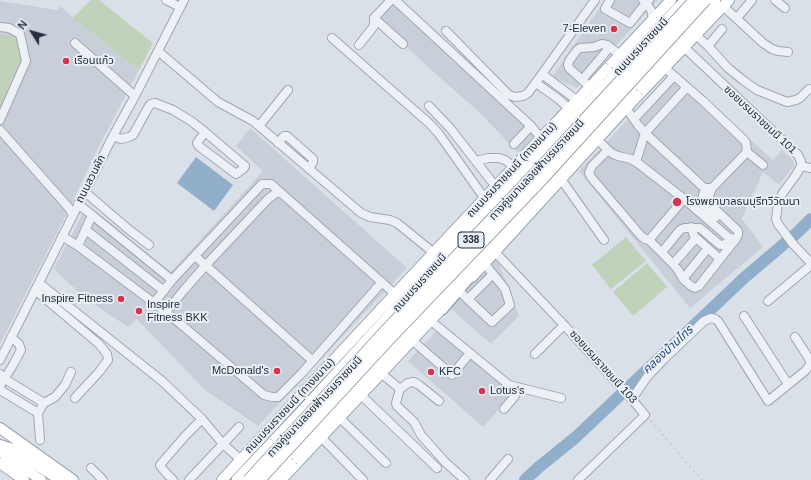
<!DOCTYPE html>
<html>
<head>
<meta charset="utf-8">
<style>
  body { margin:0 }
  #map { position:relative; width:811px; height:480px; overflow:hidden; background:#dae0e7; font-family:Helvetica,sans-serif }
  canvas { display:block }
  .north { position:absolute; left:12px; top:12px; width:40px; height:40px; -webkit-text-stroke:3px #eaeff5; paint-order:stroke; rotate:307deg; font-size:11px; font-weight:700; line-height:16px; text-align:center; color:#232e3e }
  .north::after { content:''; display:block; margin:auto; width:14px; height:18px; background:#232e3e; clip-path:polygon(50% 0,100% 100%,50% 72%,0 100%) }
</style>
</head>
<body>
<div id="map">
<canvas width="811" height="480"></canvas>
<div class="north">N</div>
</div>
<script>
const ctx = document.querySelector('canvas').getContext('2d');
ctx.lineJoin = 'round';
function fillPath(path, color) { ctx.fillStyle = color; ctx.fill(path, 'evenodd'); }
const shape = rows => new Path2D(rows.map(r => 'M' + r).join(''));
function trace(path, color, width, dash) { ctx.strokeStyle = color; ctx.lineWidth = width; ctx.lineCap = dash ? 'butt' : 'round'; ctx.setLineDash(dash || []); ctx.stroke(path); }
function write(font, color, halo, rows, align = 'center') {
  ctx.font = font + ' Helvetica,"Noto Sans Thai",sans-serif'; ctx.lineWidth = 4; ctx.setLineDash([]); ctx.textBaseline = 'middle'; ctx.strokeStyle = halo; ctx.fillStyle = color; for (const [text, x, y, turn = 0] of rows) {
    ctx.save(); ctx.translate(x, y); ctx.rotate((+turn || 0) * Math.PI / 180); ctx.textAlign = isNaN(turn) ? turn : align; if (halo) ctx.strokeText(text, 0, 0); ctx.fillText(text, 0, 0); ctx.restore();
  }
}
const built = shape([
  [394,0,400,0,542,132,521,156,479,112,428,67,377,18],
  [605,0,658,0,577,88,552,77],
  [0,1,57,10,61,6,73,18,139,70,96,152,71,205,0,344],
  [674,71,773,160,782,150,794,161,794,166,779,185,763,172,742,219,763,247,690,308,579,171],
  [250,128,407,268,258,426,205,390,137,319,128,327,86,299,54,269,87,205,171,272,263,171,236,146],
  [497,258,519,316,491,344,449,307],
  [442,325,517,389,483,427,408,361]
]);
const green = shape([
  [91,0,99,0,153,43,139,70,73,18],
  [0,35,16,36,21,59,11,81,0,108],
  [626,237,646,261,611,289,592,265],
  [647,263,667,287,633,316,613,292]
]);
const water = shape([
  [196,157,233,185,214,211,177,183]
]);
const river = shape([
  [525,480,539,467,576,437,744,278,798,232,811,219]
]);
const path = shape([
  [650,420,702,480]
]);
const minor = shape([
  [166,0,180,7],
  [395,0,531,126,541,138],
  [610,0,605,9,630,23,646,3,643,0],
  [649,0,646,3,651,10,653,19],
  [775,0,785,8],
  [723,6,763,43,772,49,778,51,788,52],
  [374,18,403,44],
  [737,18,752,0],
  [0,27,9,28,20,34,26,61,0,120],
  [446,31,509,95,515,97,523,96,528,93,542,74,595,0],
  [696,35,708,46,728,68,744,81,757,90,787,102,796,100,800,98,809,89],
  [332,38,430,124,439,134,485,199],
  [75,43,135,96],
  [359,45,374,26,374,18,391,0],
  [708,46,722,29],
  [684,47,798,155,801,161,801,166,796,175,782,194,778,204,776,219,778,224,793,244,811,263],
  [158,51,218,102,253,121,361,213,370,217,390,220,397,223,434,253],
  [665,68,703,101,744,140,746,143,747,152,763,165],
  [542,74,578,101],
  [582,80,610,47],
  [536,83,557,98,570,109],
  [590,87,569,68,568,65,569,61,577,50,580,48,594,47,602,44,607,45,620,55],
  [429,106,450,128,496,187],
  [626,108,638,125,645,133,702,186,705,188,709,188],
  [634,119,674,76],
  [259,126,288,90],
  [0,130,69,208,73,215],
  [113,136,121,139,129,137,133,135,149,106,151,104,155,103,173,110,191,121,205,132,245,166,244,168,236,174,200,147,198,145,197,143,205,132],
  [597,139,608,150,613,154,618,156,631,159,639,164,684,199,727,236],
  [278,143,284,136,287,136,313,159,313,162,309,169],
  [514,144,531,126],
  [608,150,592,166,589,173,591,177,641,236,645,239,649,240,684,199],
  [476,161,489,158,499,158,505,160,515,167],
  [636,162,645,133,687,87],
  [801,166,811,168],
  [561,179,604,240],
  [705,188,702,199,702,203,704,206,716,217],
  [85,192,127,228,149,245],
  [78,204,92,215],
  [691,227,694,236,720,259,736,239,738,235,738,231,736,229,717,211,710,203,708,199,712,188,747,152],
  [86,230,164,291],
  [62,236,78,246,166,312,183,326,264,395,272,397,278,397,302,373,382,282],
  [649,240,673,264,678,270,683,279,691,286,695,288,699,286,720,259],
  [78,246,92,215,172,280],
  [495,252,564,325,630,397,645,415,578,480],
  [662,252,680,230,684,228,700,228,720,245,723,245,728,242,731,238],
  [195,256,313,361],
  [673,264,696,238],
  [683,279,708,248],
  [39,283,162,381,202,419,223,444,239,427],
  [35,290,99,344,107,354,108,360,99,372,75,398],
  [459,291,492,322,510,305,505,289,484,263],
  [468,299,493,274],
  [768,301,811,265],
  [154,303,172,280,262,184,271,184,281,193],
  [166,312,184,290,205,266,268,199,276,193,281,193,288,199,395,294],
  [744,316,788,384],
  [431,321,509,385,561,398],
  [413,341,452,375,470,353],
  [535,354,564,325],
  [0,360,113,136,135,96,184,0],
  [0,374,5,379,44,403],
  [382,374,400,389],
  [0,386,13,365,21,350,19,344,11,337],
  [0,390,38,413],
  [361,395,437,468],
  [632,399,647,377,663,360,704,321,711,318,715,319,718,321,768,401,805,371,810,365,810,361,808,357,795,337],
  [439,401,419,385,414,382,408,383,400,389,396,403,397,406,414,422,421,435,445,462,465,480],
  [504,409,515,396,509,385],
  [340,418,386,463],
  [321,437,363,480],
  [40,440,38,413,44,403,55,397,65,385,71,372],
  [91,468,103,480],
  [173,480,167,474,161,467,160,465,186,435,202,419],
  [189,480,223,444,241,460],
  [490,480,508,459]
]);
const major = shape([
  [472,277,626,108,729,0],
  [0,428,73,480],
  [0,445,13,449,60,480],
  [0,451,41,480],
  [0,463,24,480],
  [222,480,395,294,541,138,590,87,671,0],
  [281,480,447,303]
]);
const highway = shape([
  [549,135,564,115],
  [442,309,475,270],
  [237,480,305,408,523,169,590,102,686,0],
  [269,480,546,183,715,0]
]);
const pathBridge = shape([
  [606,63,617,72],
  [636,89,644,96],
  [262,430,273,441],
  [291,458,301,468]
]);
const majorBridge = shape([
  [248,480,382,334,536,172,694,0],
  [260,480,389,340,543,179,706,0]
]);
const markers = [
  [614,29,4,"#db304e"],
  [66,61,4,"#db304e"],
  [677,202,5,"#db304e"],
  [121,299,4,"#db304e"],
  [139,311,4,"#db304e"],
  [277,371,4,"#db304e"],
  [431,372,4,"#db304e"],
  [482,391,4,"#db304e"]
];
const shields = [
  [471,240,26]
];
const shieldNames = [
  ["338",471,240]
];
const poiNames = [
  ["7-Eleven",606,29,"right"],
  ["เรือนแก้ว",74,61],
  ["โรงพยาบาลธนบุรีทวีวัฒนา",686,202],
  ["Inspire Fitness",113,299,"right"],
  ["Inspire",147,305],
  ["Fitness BKK",147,318],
  ["McDonald's",269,371,"right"],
  ["KFC",439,372],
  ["Lotus's",490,391]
];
const streetNames = [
  ["ถนนบรมราชชนนี",641,47,-47],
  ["ซอยบรมราชชนนี 101",760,120,43],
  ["ถนนบรมราชชนนี (ทางขนาน)",512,170,-47],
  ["ทางคู่ขนานลอยฟ้าบรมราชชนนี",537,170,-47],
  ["ถนนสวนผัก",91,179,-63],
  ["ถนนบรมราชชนนี",420,283,-48],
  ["ซอยบรมราชชนนี 103",603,367,48],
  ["ถนนบรมราชชนนี (ทางขนาน)",290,406,-47],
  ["ทางคู่ขนานลอยฟ้าบรมราชชนนี",315,407,-47]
];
const waterNames = [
  ["คลองบ้านไทร",668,350,-43]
];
fillPath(built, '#c8cfd9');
fillPath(green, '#c1d2bb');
fillPath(water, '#91afcb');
trace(river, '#91afcb', 12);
trace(minor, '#9fa7b1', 10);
trace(major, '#99a4b4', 12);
trace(highway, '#808d9f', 13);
trace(path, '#b8bec5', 1, [3, 3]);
trace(minor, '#edf0f5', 8);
trace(major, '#fff', 10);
trace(highway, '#fff', 11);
trace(majorBridge, '#99a4b4', 12, []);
trace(pathBridge, '#b8bec5', 1, [3, 3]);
trace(majorBridge, '#fff', 10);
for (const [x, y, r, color] of markers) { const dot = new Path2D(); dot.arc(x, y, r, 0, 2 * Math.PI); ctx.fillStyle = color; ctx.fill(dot); trace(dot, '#eaeff5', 1.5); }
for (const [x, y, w] of shields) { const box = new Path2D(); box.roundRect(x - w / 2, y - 8, w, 16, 3); ctx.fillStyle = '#eaeff5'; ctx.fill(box); trace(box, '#232e3e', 1); }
write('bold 10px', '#232e3e', null, shieldNames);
write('11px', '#232e3e', '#eaeff5', poiNames, 'left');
write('11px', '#232e3e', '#eaeff5', streetNames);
write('italic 12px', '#2a4d76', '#eaeff5', waterNames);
</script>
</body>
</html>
